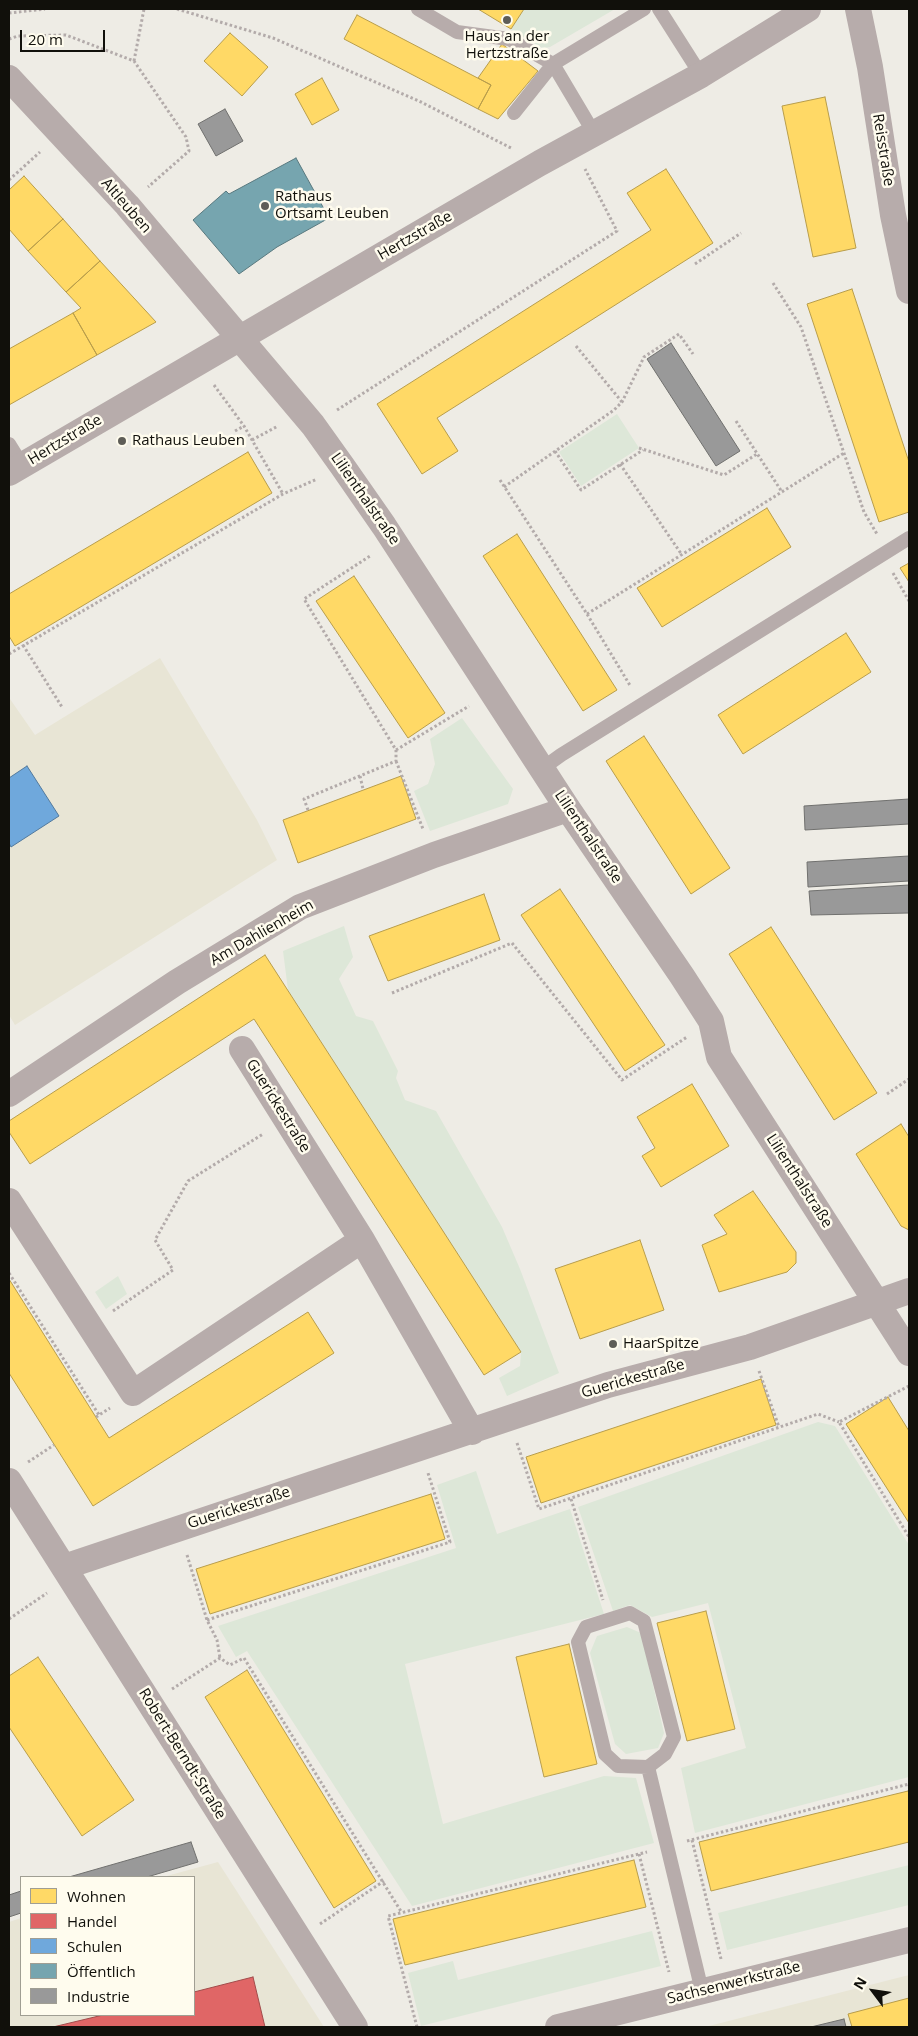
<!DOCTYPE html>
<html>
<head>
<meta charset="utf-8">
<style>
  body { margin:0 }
  #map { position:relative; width:918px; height:2036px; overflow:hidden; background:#eeece5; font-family:"Open Sans",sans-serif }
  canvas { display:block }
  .frame { position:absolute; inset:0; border:10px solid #11100b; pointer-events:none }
  .legend { position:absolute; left:20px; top:1876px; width:175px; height:140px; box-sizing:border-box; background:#fffcee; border:1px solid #a09e93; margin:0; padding:6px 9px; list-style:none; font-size:15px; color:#11100b }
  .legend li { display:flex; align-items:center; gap:10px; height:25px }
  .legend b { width:25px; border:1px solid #a09e93 }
  .north { position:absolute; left:848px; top:1966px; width:50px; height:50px; -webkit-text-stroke:4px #fffcee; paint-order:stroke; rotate:301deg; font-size:14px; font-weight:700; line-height:20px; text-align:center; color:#11100b }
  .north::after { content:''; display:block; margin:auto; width:18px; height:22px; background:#11100b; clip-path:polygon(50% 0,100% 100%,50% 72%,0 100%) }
  .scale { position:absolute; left:20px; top:30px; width:85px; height:22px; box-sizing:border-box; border:2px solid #11100b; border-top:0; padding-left:6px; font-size:15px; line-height:18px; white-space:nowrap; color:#11100b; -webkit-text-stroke:4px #fffcee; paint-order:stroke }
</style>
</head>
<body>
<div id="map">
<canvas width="918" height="2036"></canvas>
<div class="frame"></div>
<ul class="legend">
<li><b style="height:14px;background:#ffd966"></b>Wohnen</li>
<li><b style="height:14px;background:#e06666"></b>Handel</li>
<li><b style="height:14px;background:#6fa8dc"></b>Schulen</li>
<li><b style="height:14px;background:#76a5af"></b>Öffentlich</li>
<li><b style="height:14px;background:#999"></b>Industrie</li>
</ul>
<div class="north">N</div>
<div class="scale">20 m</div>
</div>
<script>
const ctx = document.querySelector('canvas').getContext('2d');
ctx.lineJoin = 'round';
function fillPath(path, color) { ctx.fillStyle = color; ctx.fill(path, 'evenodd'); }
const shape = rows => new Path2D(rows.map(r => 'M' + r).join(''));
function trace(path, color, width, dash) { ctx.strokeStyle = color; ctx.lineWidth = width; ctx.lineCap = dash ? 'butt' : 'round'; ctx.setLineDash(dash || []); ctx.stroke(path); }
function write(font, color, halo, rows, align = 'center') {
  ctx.font = font + ' "Open Sans",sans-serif'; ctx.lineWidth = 5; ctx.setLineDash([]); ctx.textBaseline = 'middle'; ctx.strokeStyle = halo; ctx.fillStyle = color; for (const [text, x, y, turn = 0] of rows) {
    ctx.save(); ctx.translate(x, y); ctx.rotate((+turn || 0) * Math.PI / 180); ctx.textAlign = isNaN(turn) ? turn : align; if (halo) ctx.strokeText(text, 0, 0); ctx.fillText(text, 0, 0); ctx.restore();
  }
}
const built = shape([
  [160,658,257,820,277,860,15,1025,9,1015,9,700,10,699,35,735],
  [218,1862,324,2027,9,2027,9,1922,21,1918,21,2015,194,2015,194,1877,163,1877],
  [909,1975,909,2027,705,2027]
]);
const green = shape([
  [524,9,615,9,550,47,544,48,540,47,511,29],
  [617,414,639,448,581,486,559,452],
  [462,718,513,789,508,804,430,831,414,791,428,784,435,764,430,739],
  [344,926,353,957,339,979,356,1016,373,1021,398,1071,396,1078,405,1100,436,1111,502,1227,520,1269,559,1373,507,1396,499,1378,520,1366,521,1352,288,990,283,951],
  [118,1276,127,1294,106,1309,95,1292],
  [818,1422,835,1426,909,1545,909,1777,695,1833,681,1768,746,1748,708,1603,652,1617,630,1605,613,1611,578,1507],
  [476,1471,497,1534,570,1509,604,1614,405,1664,443,1824,604,1776,636,1778,654,1843,412,1906,247,1651,236,1657,218,1626,456,1548,437,1485],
  [627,1627,641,1633,664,1733,658,1748,626,1754,615,1744,590,1653,597,1636],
  [909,1865,909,1905,727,1950,718,1913],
  [652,1931,661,1966,421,2026,408,1973,453,1961,458,1980]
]);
const homes = shape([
  [478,9,524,9,511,29,478,9],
  [357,15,491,85,478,109,344,39,357,15],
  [230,33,268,67,242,96,204,61,230,33],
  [502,44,538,71,498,119,478,109,491,85,478,78,502,44],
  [322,78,339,110,312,125,295,94,322,78],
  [825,97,856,248,813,257,782,106,825,97],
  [666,169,713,243,437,418,458,451,422,474,377,404,651,230,627,193,666,169],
  [24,176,63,219,28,251,9,229,9,190,24,176],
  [63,219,100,261,66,292,28,251,63,219],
  [100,261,156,322,97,355,73,313,81,308,66,292,100,261],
  [852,289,909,462,909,512,879,522,807,304,852,289],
  [73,313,97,355,9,405,9,349,73,313],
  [248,452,272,493,15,646,9,636,9,594,248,452],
  [767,508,791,547,662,627,637,588,767,508],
  [517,534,617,690,583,711,483,556,517,534],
  [909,563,909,582,900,568,909,563],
  [354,576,445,713,408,738,316,601,354,576],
  [846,633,871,672,743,754,718,715,846,633],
  [644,736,730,868,691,894,606,761,644,736],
  [401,776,416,819,298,863,283,820,401,776],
  [560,889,665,1045,625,1071,521,915,560,889],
  [484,894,500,940,388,981,369,936,484,894],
  [771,927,877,1093,834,1120,729,954,771,927],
  [265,955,521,1352,484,1375,254,1019,30,1164,9,1132,9,1121,265,955],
  [692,1084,729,1146,661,1187,642,1156,655,1148,637,1117,692,1084],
  [901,1124,909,1137,909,1230,901,1226,856,1154,901,1124],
  [753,1191,796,1252,796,1263,787,1272,719,1292,702,1245,727,1234,714,1215,753,1191],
  [640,1240,664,1310,580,1339,555,1269,640,1240],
  [9,1279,109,1438,308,1312,334,1353,93,1506,9,1373,9,1279],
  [761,1379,776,1425,541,1503,526,1457,761,1379],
  [888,1397,909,1431,909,1523,846,1424,888,1397],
  [431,1494,445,1539,210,1614,196,1569,431,1494],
  [706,1611,735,1729,687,1741,657,1623,706,1611],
  [569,1644,597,1764,544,1777,516,1657,569,1644],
  [38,1657,134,1800,82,1836,9,1727,9,1676,38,1657],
  [247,1670,376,1881,334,1908,205,1697,247,1670],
  [908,1791,909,1791,909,1842,711,1891,699,1842,908,1791],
  [634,1860,646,1907,405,1965,393,1919,634,1860],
  [909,1998,909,2027,852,2027,848,2014,909,1998]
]);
const shops = shape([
  [253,1977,265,2027,53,2027,103,2015,194,2015,194,1992,253,1977]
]);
const schools = shape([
  [27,766,59,816,11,847,9,843,9,778,27,766]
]);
const public = shape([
  [296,158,329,218,277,247,239,274,193,220,226,191,229,194,296,158]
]);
const industry = shape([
  [225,109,243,141,216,156,198,124,225,109],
  [671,343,740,451,716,466,647,359,671,343],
  [909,799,909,824,805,830,804,806,909,799],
  [909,856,909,881,808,887,807,862,909,856],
  [909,885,909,913,811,915,809,891,909,885],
  [191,1842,198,1862,147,1877,69,1877,191,1842],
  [21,1891,21,1913,9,1917,9,1895,21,1891],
  [844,2019,846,2027,811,2027,844,2019]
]);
const path = shape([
  [177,9,273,38,419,101,511,148],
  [9,13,45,9],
  [9,39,18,36,66,35,134,61,186,137,189,151,148,187],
  [134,61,144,9],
  [9,180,40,152],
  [695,264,741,233],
  [773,283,801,327,864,512,877,534],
  [576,346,622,402],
  [214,385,244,426,283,494],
  [337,410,617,231,585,169],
  [736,421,782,492],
  [235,431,244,426],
  [252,440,278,426],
  [639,448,724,475,757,454],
  [555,451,581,490,643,450],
  [620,464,682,555],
  [500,480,587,614,631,687],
  [504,487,614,410,622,402,644,357,679,334,693,354],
  [893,573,909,601],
  [587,614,844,453],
  [23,645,62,707],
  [9,654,283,494,317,479],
  [396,750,469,706],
  [396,761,423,829],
  [360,776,363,789],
  [308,810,304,799,396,761,396,750,304,599,370,556],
  [392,993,512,943,622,1080,687,1037],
  [887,1094,909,1079],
  [9,1273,99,1415],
  [113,1311,173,1270,155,1240,188,1181,263,1134],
  [759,1371,779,1427],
  [909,1386,839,1422,909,1537],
  [96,1417,110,1408],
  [517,1443,539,1509,818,1414,839,1422],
  [28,1462,54,1445],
  [571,1499,603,1600],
  [187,1555,207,1620,217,1640,220,1658],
  [9,1619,47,1593],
  [207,1620,450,1542,428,1473],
  [172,1689,220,1658,230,1665,244,1658,402,1913],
  [692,1840,721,1959],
  [687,1841,909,1784],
  [639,1854,669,1972],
  [320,1924,384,1881],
  [417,2027,388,1916,647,1852]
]);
const lane = shape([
  [418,9,457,32,509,39,553,64,594,133],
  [659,9,701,75],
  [514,113,553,64,644,9],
  [9,444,22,465],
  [543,768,561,755,909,538],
  [648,1767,618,1766,605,1754,578,1642,586,1627,630,1613,644,1621,674,1737,665,1754,648,1767,702,1991]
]);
const street = shape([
  [858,9,870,67,893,215,909,291],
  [9,78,127,205,313,425,343,467,384,526,568,809,682,976,711,1021,719,1057,909,1353],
  [9,473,540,163,701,75,808,9],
  [242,1049,362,1240,472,1432],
  [9,1094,177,982,300,907,434,855,568,809],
  [9,1201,133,1393,362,1240],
  [9,1481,355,2027],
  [64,1567,608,1385,750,1347,909,1291],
  [558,2027,909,1940]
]);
const markers = [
  [507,20,5,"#5e5d57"],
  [265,206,5,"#5e5d57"],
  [122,441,5,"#5e5d57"],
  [613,1344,5,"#5e5d57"]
];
const poiNames = [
  ["Haus an der",507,37,"center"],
  ["Hertzstraße",507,54,"center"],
  ["Rathaus",275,197],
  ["Ortsamt Leuben",275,214],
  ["Rathaus Leuben",132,441],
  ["HaarSpitze",623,1344]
];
const streetNames = [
  ["Reisstraße",883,150,81],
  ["Altleuben",126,206,49],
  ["Hertzstraße",415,236,-30],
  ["Hertzstraße",65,440,-31],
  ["Lilienthalstraße",365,499,55],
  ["Lilienthalstraße",588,837,56],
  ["Am Dahlienheim",262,933,-30],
  ["Guerickestraße",278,1106,58],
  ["Lilienthalstraße",799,1181,57],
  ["Guerickestraße",633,1379,-16],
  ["Guerickestraße",239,1508,-18],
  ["Robert-Berndt-Straße",182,1754,58],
  ["Sachsenwerkstraße",734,1983,-14]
];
fillPath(built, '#e8e5d5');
fillPath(green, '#dde7d8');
fillPath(homes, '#ffd966');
trace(homes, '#b89d4b', 1);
fillPath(shops, '#e06666');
trace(shops, '#a24c4b', 1);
fillPath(schools, '#6fa8dc');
trace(schools, '#537a9d', 1);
fillPath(public, '#76a5af');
trace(public, '#58787e', 1);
fillPath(industry, '#999');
trace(industry, '#70706e', 1);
trace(path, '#b3abaa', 3, [2.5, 2.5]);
trace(lane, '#b7acab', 14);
trace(street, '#b7acab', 26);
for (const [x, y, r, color] of markers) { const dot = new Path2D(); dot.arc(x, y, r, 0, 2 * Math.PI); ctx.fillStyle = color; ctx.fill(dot); trace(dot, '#fffcee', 2); }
write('15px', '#11100b', '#fffcee', poiNames, 'left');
write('15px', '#11100b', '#fffcee', streetNames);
</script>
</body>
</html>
